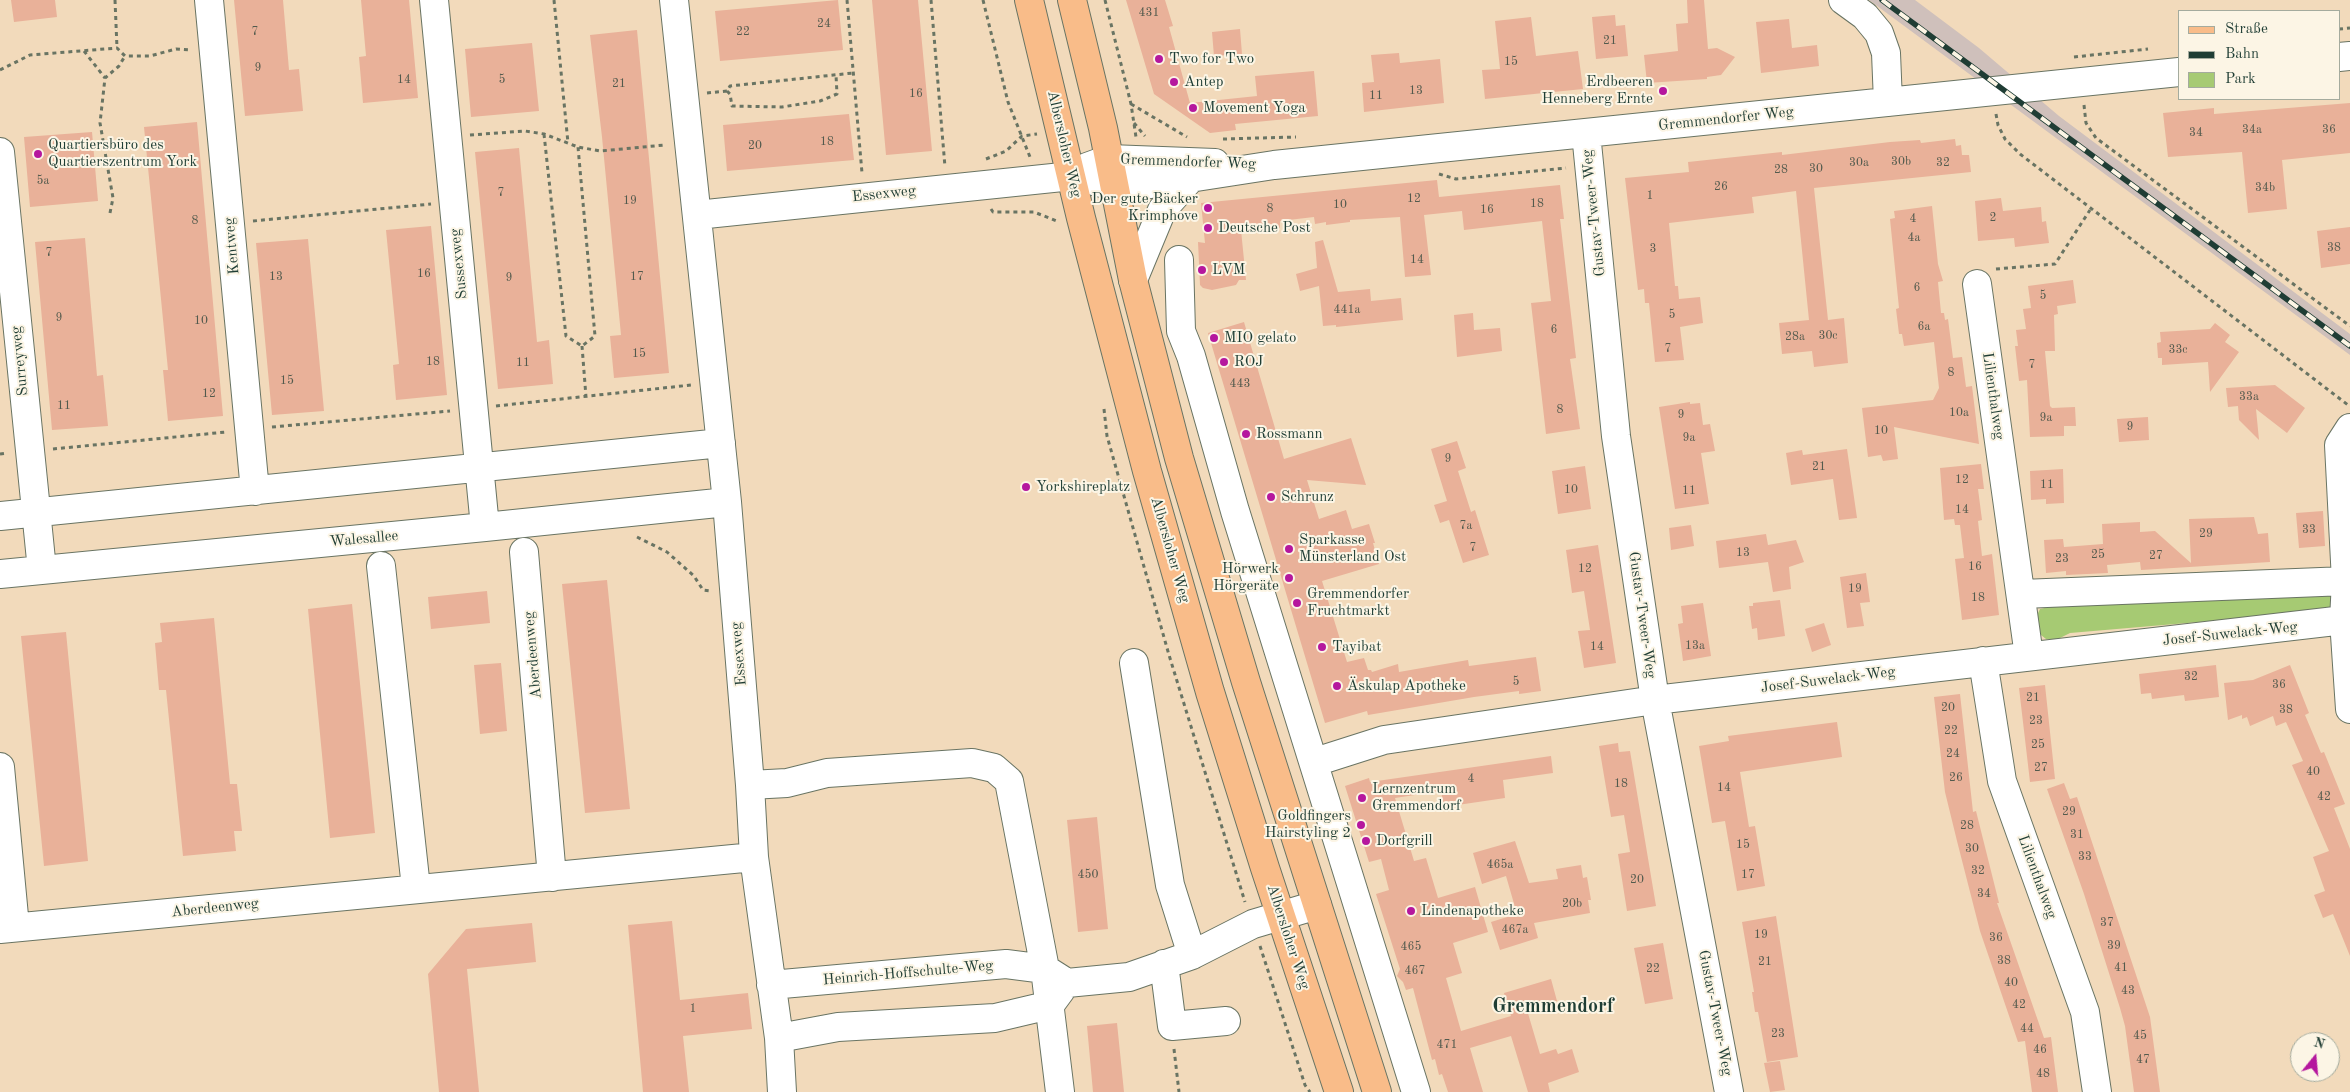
<!DOCTYPE html>
<html>
<head>
<meta charset="utf-8">
<style>
  body { margin:0 }
  #map { position:relative; width:2350px; height:1092px; overflow:hidden; background:#f2dabb; font-family:"Old Standard TT",serif }
  canvas { display:block }
  .legend { position:absolute; left:2178px; top:10px; width:162px; height:90px; box-sizing:border-box; background:#fcf5e5; border:1px solid #a4ab9e; margin:0; padding:6px 9px; list-style:none; font-size:15px; color:#1f3d34 }
  .legend li { display:flex; align-items:center; gap:10px; height:25px }
  .legend b { width:25px; border:1px solid #a4ab9e }
  .north { position:absolute; left:2290px; top:1032px; width:50px; height:50px; box-sizing:border-box; background:#fcf5e5; border:1px solid #a4ab9e; border-radius:50%; rotate:17deg; font-size:14px; font-weight:700; line-height:20px; text-align:center; color:#1f3d34 }
  .north::after { content:''; display:block; margin:auto; width:18px; height:22px; background:#b5179e; clip-path:polygon(50% 0,100% 100%,50% 72%,0 100%) }
</style>
</head>
<body>
<div id="map">
<canvas width="2350" height="1092"></canvas>
<ul class="legend">
<li><b style="height:6px;background:#f9bc89"></b>Straße</li>
<li><b style="height:6px;background:#1f3d34"></b>Bahn</li>
<li><b style="height:14px;background:#a6ca73"></b>Park</li>
</ul>
<div class="north">N</div>
</div>
<script>
const ctx = document.querySelector('canvas').getContext('2d');
ctx.lineJoin = 'round';
function fillPath(path, color) { ctx.fillStyle = color; ctx.fill(path, 'evenodd'); }
const shape = rows => new Path2D(rows.map(r => 'M' + r).join(''));
function trace(path, color, width, dash) { ctx.strokeStyle = color; ctx.lineWidth = width; ctx.lineCap = dash ? 'butt' : 'round'; ctx.setLineDash(dash || []); ctx.stroke(path); }
function write(font, color, halo, rows, align = 'center') {
  ctx.font = font + ' "Old Standard TT",serif'; ctx.lineWidth = 4; ctx.setLineDash([]); ctx.textBaseline = 'middle'; ctx.strokeStyle = halo; ctx.fillStyle = color; for (const [text, x, y, turn = 0] of rows) {
    ctx.save(); ctx.translate(x, y); ctx.rotate((+turn || 0) * Math.PI / 180); ctx.textAlign = isNaN(turn) ? turn : align; if (halo) ctx.strokeText(text, 0, 0); ctx.fillText(text, 0, 0); ctx.restore();
  }
}
const industrial = shape([
  [1869,0,1915,0,1979,48,2059,116,2350,334,2350,355]
]);
const green = shape([
  [2325,592,2333,595,2335,604,2327,611,2070,633,2058,639,2046,639,2036,631,2035,619,2040,609,2058,605]
]);
const building = shape([
  [11,0,55,0,57,17,14,22],
  [234,0,283,0,289,70,299,69,303,111,245,116],
  [361,0,409,0,418,98,363,103,359,57,366,56],
  [838,0,843,50,720,61,715,11],
  [872,0,918,0,932,151,886,155],
  [1126,0,1165,0,1173,26,1169,27,1190,103,1257,96,1255,76,1314,71,1318,116,1235,124,1236,130,1210,133,1154,94],
  [1687,0,1704,0,1708,49,1717,48,1735,57,1721,75,1707,77,1707,79,1647,83,1644,55,1678,51,1676,24,1688,23],
  [1615,15,1616,26,1625,25,1628,56,1596,59,1592,17],
  [1531,17,1536,56,1578,51,1583,89,1485,99,1482,70,1500,69,1495,21],
  [1789,19,1792,48,1817,45,1819,66,1761,73,1756,22],
  [1240,29,1242,54,1214,56,1212,32],
  [637,30,669,373,614,378,610,336,621,335,602,137,590,35],
  [532,43,539,111,471,117,465,49],
  [1399,53,1400,63,1440,59,1444,103,1364,112,1362,83,1374,82,1371,55],
  [2350,103,2350,153,2282,160,2287,209,2248,213,2242,152,2168,157,2163,113,2214,108,2214,114],
  [849,114,854,160,727,171,723,125],
  [197,122,223,416,168,421,163,370,168,370,144,127],
  [92,132,98,201,30,207,24,137],
  [1955,139,1956,146,1961,145,1962,155,1969,155,1971,172,1814,188,1828,320,1844,318,1848,363,1814,367,1812,351,1782,354,1779,323,1809,320,1796,191,1752,197,1754,213,1669,223,1675,286,1678,286,1679,299,1700,297,1703,323,1680,327,1684,360,1655,362,1649,303,1645,303,1644,289,1638,290,1625,178,1689,172,1688,162,1782,152,1782,155,1890,142,1920,140,1921,143],
  [519,148,537,342,549,340,553,384,498,389,475,152],
  [1437,180,1439,197,1560,185,1564,219,1560,219,1576,358,1570,359,1580,429,1546,434,1531,303,1551,301,1542,221,1464,230,1462,211,1424,215,1431,275,1405,277,1400,217,1350,220,1350,222,1326,225,1326,222,1315,224,1314,217,1280,221,1280,228,1247,231,1241,230,1246,280,1239,280,1236,285,1212,290,1203,288,1200,285,1198,242,1205,243,1201,203],
  [2001,198,2003,211,2041,207,2042,222,2046,221,2049,243,2015,247,2014,238,1978,241,1975,201],
  [1932,206,1938,264,1943,281,1938,282,1941,313,1944,313,1945,320,1948,319,1953,358,1962,357,1966,387,1972,386,1979,444,1894,427,1898,459,1883,461,1881,455,1868,457,1862,408,1933,400,1939,388,1934,342,1904,346,1902,334,1899,334,1896,309,1899,308,1890,219,1895,218,1894,211],
  [431,226,447,395,396,400,393,365,399,364,386,230],
  [2350,227,2350,264,2321,268,2317,231],
  [85,238,97,376,103,375,108,426,52,430,35,242],
  [308,239,324,411,272,415,256,243],
  [1323,240,1338,292,1370,289,1371,301,1401,298,1403,320,1336,327,1336,325,1323,326,1319,286,1300,291,1296,274,1317,268,1315,242],
  [2073,280,2076,303,2057,306,2058,314,2054,315,2055,351,2045,351,2050,406,2052,408,2075,407,2076,426,2064,426,2064,436,2030,437,2027,380,2019,381,2015,346,2018,346,2016,330,2026,329,2023,309,2031,308,2028,286],
  [1473,313,1474,330,1500,328,1502,351,1457,357,1454,315],
  [1244,322,1284,459,1351,438,1366,485,1307,480,1319,519,1346,510,1352,529,1369,524,1375,543,1373,543,1379,564,1322,581,1347,662,1364,658,1368,670,1371,670,1372,672,1398,664,1399,672,1468,660,1469,666,1536,657,1541,691,1519,694,1519,691,1474,697,1368,715,1367,711,1325,723,1208,333],
  [2215,323,2230,335,2225,342,2239,352,2210,392,2208,362,2162,365,2162,358,2158,358,2157,343,2161,342,2160,332,2210,329],
  [2275,385,2305,408,2287,433,2256,409,2259,440,2239,420,2238,406,2228,407,2226,388],
  [1690,402,1690,404,1700,403,1703,425,1710,424,1715,451,1701,453,1709,504,1675,509,1659,407],
  [2148,417,2149,440,2119,442,2117,419],
  [1457,441,1466,468,1458,471,1471,512,1475,510,1489,555,1463,563,1449,520,1440,523,1434,505,1447,501,1431,449],
  [1847,449,1857,518,1839,520,1833,479,1791,485,1786,453,1802,450,1803,455],
  [1981,464,1984,489,1978,489,1982,520,1978,521,1982,556,1992,554,1999,615,1962,620,1955,559,1964,558,1960,525,1955,525,1954,519,1944,520,1940,468],
  [1585,466,1591,509,1558,514,1552,471],
  [2063,469,2064,503,2046,504,2046,499,2031,500,2030,471],
  [2323,511,2325,546,2299,548,2296,513],
  [2254,517,2258,534,2268,533,2270,562,2141,570,2140,562,2107,565,2108,573,2066,575,2066,571,2046,573,2044,540,2063,539,2064,547,2103,544,2102,524,2140,522,2140,532,2155,531,2191,563,2189,519],
  [1691,525,1694,546,1671,550,1669,528],
  [1766,534,1768,545,1796,540,1804,562,1789,567,1791,589,1773,592,1768,562,1719,568,1716,541],
  [1598,545,1616,663,1584,668,1578,631,1590,630,1584,591,1572,593,1566,550],
  [1866,573,1870,602,1860,603,1864,626,1847,628,1840,577],
  [607,580,630,809,585,813,562,584],
  [487,591,490,623,431,629,428,597],
  [1780,600,1785,636,1758,640,1757,628,1752,629,1749,606,1753,606,1753,603],
  [1703,603,1711,656,1683,661,1678,624,1683,623,1681,606],
  [352,604,375,833,330,838,308,609],
  [214,618,230,784,237,784,242,831,234,831,236,851,183,856,166,690,159,690,155,643,162,642,160,623],
  [1824,623,1831,645,1812,652,1805,629],
  [66,632,88,861,44,866,21,636],
  [501,663,507,731,480,734,474,665],
  [2216,665,2219,697,2185,701,2184,695,2152,699,2151,693,2141,694,2139,674],
  [2290,665,2309,713,2305,715,2321,753,2324,752,2345,804,2334,808,2350,849,2350,956,2333,914,2323,918,2314,895,2325,891,2313,857,2329,851,2292,765,2303,761,2286,722,2276,726,2273,716,2250,726,2247,717,2242,719,2242,715,2228,720,2224,683,2253,680],
  [2045,685,2055,779,2030,782,2019,688],
  [1960,694,1973,812,1976,811,1999,903,1997,903,2044,1038,2051,1037,2058,1092,2032,1092,2025,1041,2018,1042,1980,931,1957,841,1945,792,1934,697],
  [1837,722,1842,757,1740,772,1749,827,1755,826,1765,886,1737,891,1725,821,1712,823,1699,746,1729,741,1728,736],
  [1618,743,1619,752,1630,751,1656,906,1627,911,1618,854,1630,852,1624,815,1611,817,1599,746],
  [1551,756,1553,773,1503,780,1505,798,1444,807,1441,791,1395,798,1414,861,1426,858,1438,898,1475,887,1488,932,1453,943,1462,973,1446,978,1461,1031,1511,1016,1504,993,1551,979,1557,1001,1527,1010,1540,1054,1556,1049,1558,1054,1572,1049,1579,1072,1548,1083,1550,1092,1528,1092,1511,1036,1470,1048,1483,1092,1448,1092,1442,1074,1439,1075,1435,1059,1432,1060,1413,988,1406,990,1403,982,1397,976,1400,969,1376,894,1389,890,1381,859,1369,862,1345,786,1369,778,1370,782],
  [2064,783,2070,799,2077,797,2150,1017,2160,1092,2134,1092,2125,1026,2120,1008,2084,894,2047,789],
  [1097,817,1108,929,1078,932,1067,820],
  [1515,841,1529,883,1558,879,1556,869,1581,865,1583,878,1587,877,1591,900,1588,900,1590,913,1534,923,1538,938,1500,950,1491,922,1517,914,1506,876,1482,884,1473,853],
  [1776,916,1798,1057,1767,1062,1758,1012,1755,1012,1752,992,1754,992,1742,922],
  [672,921,680,1000,748,993,752,1029,683,1036,689,1092,643,1092,628,925],
  [532,923,536,962,467,969,479,1092,439,1092,428,974,466,929],
  [1663,943,1673,999,1645,1004,1634,948],
  [1117,1023,1124,1092,1093,1092,1087,1026],
  [1780,1061,1785,1090,1770,1092,1764,1063]
]);
const path = shape([
  [115,0,117,48],
  [554,0,568,143],
  [847,0,862,173],
  [931,0,945,167],
  [983,0,1008,102,1030,157],
  [1105,0,1131,104,1136,137],
  [2339,29,2350,28],
  [84,51,105,78],
  [2074,57,2148,49],
  [0,70,30,55,117,48,125,56,150,56,176,49,191,50],
  [727,91,730,94,732,106,782,107,820,101,837,94,836,75],
  [707,93,727,91,730,86,853,73],
  [1131,104,1187,137],
  [2084,105,2086,123,2096,138,2350,326],
  [1996,114,1998,125,2005,139,2020,154,2348,405],
  [1134,123,1145,136],
  [544,134,566,336,582,346,595,336,578,147],
  [470,135,525,131,544,134,578,147,600,151,665,145],
  [1223,139,1296,137],
  [986,159,1006,151,1022,136,1037,134],
  [1439,174,1456,179,1566,168],
  [991,209,993,212,1034,212,1059,222],
  [110,213,113,198,100,123,105,78,119,66,125,56],
  [253,221,431,204],
  [1996,269,2055,264,2090,210],
  [582,346,586,397],
  [496,406,691,385],
  [1104,409,1107,436,1169,655,1245,902],
  [272,427,450,411],
  [53,449,226,432],
  [0,454,7,453],
  [637,537,667,552,694,576,703,590,711,591],
  [1260,946,1305,1085,1310,1092],
  [1174,1049,1179,1092]
]);
const minor = shape([
  [209,0,255,491],
  [434,0,485,527],
  [674,0,727,502,750,785,754,857,779,1038,782,1092],
  [1843,0,1865,16,1879,33,1886,53,1888,102],
  [2339,57,2350,56],
  [1586,133,1616,436,1655,700,1729,1092],
  [0,152,42,570],
  [1087,167,1109,159,1215,163],
  [697,215,1072,176,1114,186,1138,186,1274,165,2179,72],
  [1179,260,1181,331,1191,356,1235,511,1416,1092],
  [1133,280,1162,210,1190,179],
  [1977,284,2029,656],
  [2350,428,2339,445,2346,581,2344,620,2350,709],
  [0,516,721,443],
  [524,552,552,877],
  [381,566,416,888],
  [0,574,485,527,727,502],
  [2022,594,2346,581],
  [1983,661,2002,781,2085,1012,2097,1092],
  [1134,663,1170,885,1192,955],
  [1315,762,1384,740,1655,700,2344,620],
  [0,767,15,927],
  [750,785,787,783,827,773,972,763,994,768,1009,781,1045,969,1060,1092],
  [0,929,754,857],
  [1164,964,1172,1026,1226,1021],
  [771,985,1006,964,1045,969,1067,983,1129,977,1192,955,1253,924,1317,905],
  [779,1038,838,1027,995,1018,1050,1005,1061,990]
]);
const major = shape([
  [1029,0,1081,218,1147,471,1210,692,1265,868,1339,1092],
  [1072,0,1103,128,1133,280,1179,458,1246,682,1377,1092]
]);
const rail = shape([
  [1882,0,2350,346]
]);
const markers = [
  [1159,59,5,"#b5179e"],
  [1174,82,5,"#b5179e"],
  [1663,91,5,"#b5179e"],
  [1193,108,5,"#b5179e"],
  [38,154,5,"#b5179e"],
  [1208,208,5,"#b5179e"],
  [1208,228,5,"#b5179e"],
  [1202,270,5,"#b5179e"],
  [1214,338,5,"#b5179e"],
  [1224,362,5,"#b5179e"],
  [1246,434,5,"#b5179e"],
  [1026,487,5,"#b5179e"],
  [1271,497,5,"#b5179e"],
  [1289,549,5,"#b5179e"],
  [1289,578,5,"#b5179e"],
  [1297,603,5,"#b5179e"],
  [1322,647,5,"#b5179e"],
  [1337,686,5,"#b5179e"],
  [1362,798,5,"#b5179e"],
  [1361,825,5,"#b5179e"],
  [1366,841,5,"#b5179e"],
  [1411,911,5,"#b5179e"]
];
const numberNames = [
  ["431",1149,13],
  ["24",824,24],
  ["7",255,32],
  ["22",743,32],
  ["21",1610,41],
  ["15",1511,62],
  ["9",258,68],
  ["14",404,80],
  ["5",502,80],
  ["21",619,84],
  ["13",1416,91],
  ["16",916,94],
  ["11",1376,96],
  ["34a",2252,130],
  ["36",2329,130],
  ["34",2196,133],
  ["18",827,142],
  ["20",755,146],
  ["30b",1901,162],
  ["30a",1859,163],
  ["32",1943,163],
  ["30",1816,169],
  ["28",1781,170],
  ["5a",43,181],
  ["26",1721,187],
  ["34b",2265,188],
  ["7",501,193],
  ["1",1650,196],
  ["12",1414,199],
  ["19",630,201],
  ["18",1537,204],
  ["10",1340,205],
  ["8",1270,209],
  ["16",1487,210],
  ["2",1993,218],
  ["4",1913,219],
  ["8",195,221],
  ["4a",1914,238],
  ["38",2334,248],
  ["3",1653,249],
  ["7",49,253],
  ["14",1417,260],
  ["16",424,274],
  ["13",276,277],
  ["17",637,277],
  ["9",509,278],
  ["6",1917,288],
  ["5",2043,296],
  ["441a",1347,310],
  ["5",1672,315],
  ["9",59,318],
  ["10",201,321],
  ["6a",1924,327],
  ["6",1554,330],
  ["30c",1828,336],
  ["28a",1795,337],
  ["7",1668,349],
  ["33c",2178,350],
  ["15",639,354],
  ["18",433,362],
  ["11",523,363],
  ["7",2032,365],
  ["8",1951,373],
  ["15",287,381],
  ["443",1240,384],
  ["12",209,394],
  ["33a",2249,397],
  ["11",64,406],
  ["8",1560,410],
  ["10a",1959,413],
  ["9",1681,415],
  ["9a",2046,418],
  ["9",2130,427],
  ["10",1881,431],
  ["9a",1689,438],
  ["9",1448,459],
  ["21",1819,467],
  ["12",1962,480],
  ["11",2047,485],
  ["10",1571,490],
  ["11",1689,491],
  ["14",1962,510],
  ["7a",1466,526],
  ["33",2309,530],
  ["29",2206,534],
  ["7",1473,548],
  ["13",1743,553],
  ["25",2098,555],
  ["27",2156,556],
  ["23",2062,559],
  ["16",1975,567],
  ["12",1585,569],
  ["19",1855,589],
  ["18",1978,598],
  ["13a",1695,646],
  ["14",1597,647],
  ["32",2191,677],
  ["5",1516,682],
  ["36",2279,685],
  ["21",2033,698],
  ["20",1948,708],
  ["38",2286,710],
  ["23",2036,721],
  ["22",1951,731],
  ["25",2038,745],
  ["24",1953,754],
  ["27",2041,768],
  ["40",2313,772],
  ["26",1956,778],
  ["4",1471,779],
  ["18",1621,784],
  ["14",1724,788],
  ["42",2324,797],
  ["29",2069,812],
  ["28",1967,826],
  ["31",2077,835],
  ["15",1743,845],
  ["30",1972,849],
  ["33",2085,857],
  ["465a",1500,865],
  ["32",1978,871],
  ["450",1088,875],
  ["17",1748,875],
  ["20",1637,880],
  ["34",1984,894],
  ["20b",1572,904],
  ["37",2107,923],
  ["467a",1515,930],
  ["19",1761,935],
  ["36",1996,938],
  ["39",2114,946],
  ["465",1411,947],
  ["38",2004,961],
  ["21",1765,962],
  ["41",2121,968],
  ["22",1653,969],
  ["467",1415,971],
  ["40",2011,983],
  ["43",2128,991],
  ["42",2019,1005],
  ["1",693,1009],
  ["44",2027,1029],
  ["23",1778,1034],
  ["45",2140,1036],
  ["471",1447,1045],
  ["46",2040,1050],
  ["47",2143,1060],
  ["48",2043,1074]
];
const poiNames = [
  ["Two for Two",1169,59],
  ["Antep",1184,82],
  ["Erdbeeren",1653,82,"right"],
  ["Henneberg Ernte",1653,99,"right"],
  ["Movement Yoga",1203,108],
  ["Quartiersbüro des",48,145],
  ["Quartierszentrum York",48,162],
  ["Der gute Bäcker",1198,199,"right"],
  ["Krimphove",1198,216,"right"],
  ["Deutsche Post",1218,228],
  ["LVM",1212,270],
  ["MIO gelato",1224,338],
  ["ROJ",1234,362],
  ["Rossmann",1256,434],
  ["Yorkshireplatz",1036,487],
  ["Schrunz",1281,497],
  ["Sparkasse",1299,540],
  ["Münsterland Ost",1299,557],
  ["Hörwerk",1279,569,"right"],
  ["Hörgeräte",1279,586,"right"],
  ["Gremmendorfer",1307,594],
  ["Fruchtmarkt",1307,611],
  ["Tayibat",1332,647],
  ["Äskulap Apotheke",1347,686],
  ["Lernzentrum",1372,789],
  ["Gremmendorf",1372,806],
  ["Goldfingers",1351,816,"right"],
  ["Hairstyling 2",1351,833,"right"],
  ["Dorfgrill",1376,841],
  ["Lindenapotheke",1421,911]
];
const streetNames = [
  ["Gremmendorfer Weg",1726,119,-6],
  ["Albersloher Weg",1064,144,77],
  ["Gremmendorfer Weg",1188,162,2],
  ["Essexweg",884,194,-6],
  ["Gustav-Tweer-Weg",1594,213,-96],
  ["Kentweg",232,246,-95],
  ["Sussexweg",459,264,-96],
  ["Surreyweg",20,361,-96],
  ["Lilienthalweg",1993,396,82],
  ["Walesallee",364,539,-5],
  ["Albersloher Weg",1170,550,74],
  ["Gustav-Tweer-Weg",1642,615,82],
  ["Josef-Suwelack-Weg",2230,634,-6],
  ["Essexweg",739,654,-95],
  ["Aberdeenweg",533,655,-95],
  ["Josef-Suwelack-Weg",1828,680,-7],
  ["Lilienthalweg",2037,877,70],
  ["Aberdeenweg",215,908,-6],
  ["Albersloher Weg",1288,937,72],
  ["Heinrich-Hoffschulte-Weg",908,973,-5],
  ["Gustav-Tweer-Weg",1715,1013,79]
];
const districtNames = [
  ["Gremmendorf",1553,1007]
];
fillPath(industrial, '#cfc0bb');
fillPath(green, '#a6ca73');
fillPath(building, '#e9b199');
trace(minor, '#697463', 30);
trace(major, '#697463', 30);
trace(path, '#697463', 3, [4, 4]);
trace(minor, '#fff', 28);
trace(major, '#f9bc89', 28);
trace(rail, '#1f3d34', 5.5);
trace(rail, '#fcf5e5', 4, [11]);
for (const [x, y, r, color] of markers) { const dot = new Path2D(); dot.arc(x, y, r, 0, 2 * Math.PI); ctx.fillStyle = color; ctx.fill(dot); trace(dot, '#fcf5e5', 2); }
write('12px', '#525a4d', null, numberNames);
write('15px', '#1f3d34', '#fcf5e5', poiNames, 'left');
write('15px', '#1f3d34', '#fcf5e5', streetNames);
write('bold 20px', '#1f3d34', '#fcf5e5', districtNames);
</script>
</body>
</html>
